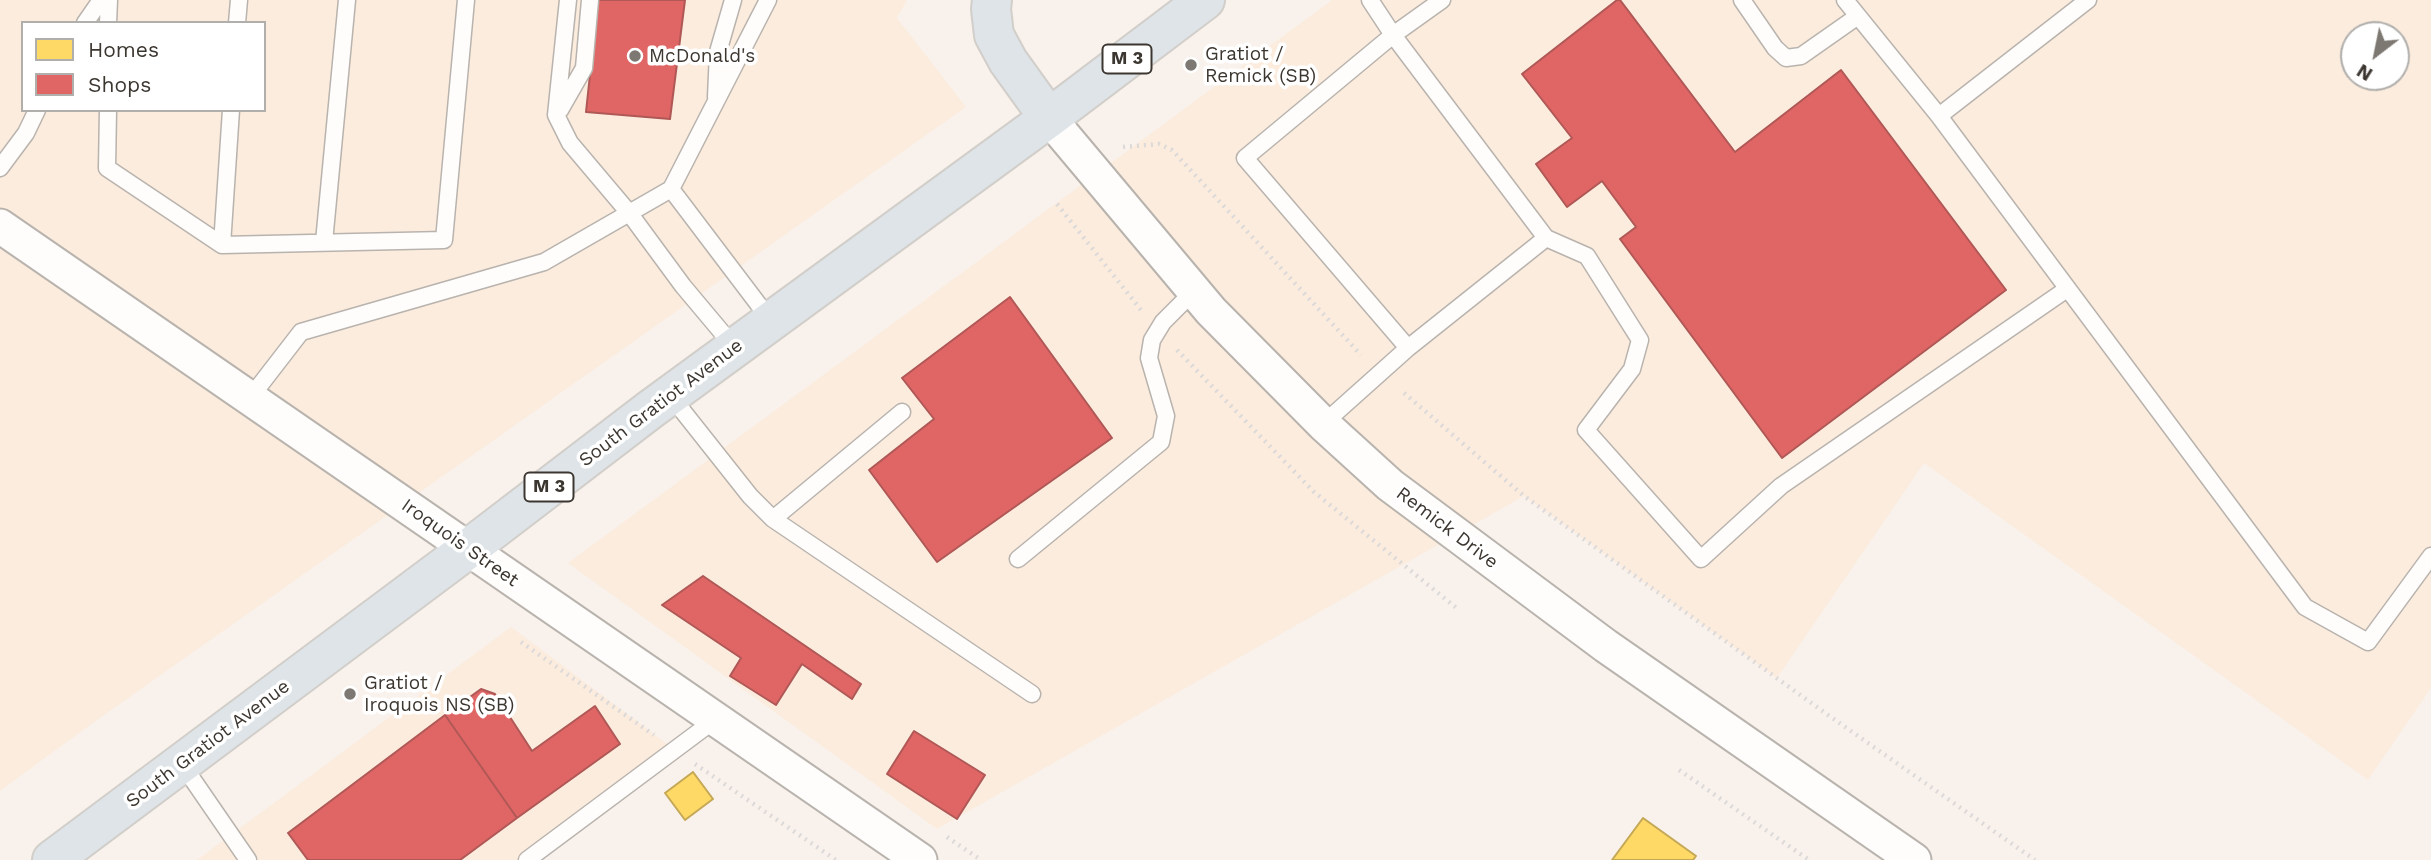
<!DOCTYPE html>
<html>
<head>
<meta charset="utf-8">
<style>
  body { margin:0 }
  #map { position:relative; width:2431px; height:860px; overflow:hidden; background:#f9f2ec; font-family:"Work Sans",sans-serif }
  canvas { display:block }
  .legend { position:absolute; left:21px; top:21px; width:245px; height:91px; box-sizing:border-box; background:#fff; border:2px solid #b1afac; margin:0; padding:9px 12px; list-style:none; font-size:21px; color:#3c3630 }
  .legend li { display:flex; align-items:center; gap:14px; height:35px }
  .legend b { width:35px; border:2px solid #b1afac }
  .north { position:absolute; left:2340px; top:21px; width:70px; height:70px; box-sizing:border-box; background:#fff; border:2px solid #b1afac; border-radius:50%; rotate:212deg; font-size:19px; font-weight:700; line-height:28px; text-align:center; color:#3c3630 }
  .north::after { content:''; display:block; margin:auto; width:24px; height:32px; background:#7e7872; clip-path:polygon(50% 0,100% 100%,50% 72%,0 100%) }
</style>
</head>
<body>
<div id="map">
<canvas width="2431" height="860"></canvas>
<ul class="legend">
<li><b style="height:19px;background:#ffd966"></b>Homes</li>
<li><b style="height:19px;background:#e06666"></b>Shops</li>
</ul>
<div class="north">N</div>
</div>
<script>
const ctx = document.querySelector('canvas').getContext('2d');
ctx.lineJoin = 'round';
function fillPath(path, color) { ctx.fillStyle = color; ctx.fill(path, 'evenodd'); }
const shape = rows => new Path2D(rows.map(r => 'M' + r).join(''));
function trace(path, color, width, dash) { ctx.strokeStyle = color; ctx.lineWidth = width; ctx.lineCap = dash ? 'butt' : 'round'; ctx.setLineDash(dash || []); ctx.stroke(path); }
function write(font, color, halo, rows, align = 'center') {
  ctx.font = font + ' "Work Sans",sans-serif'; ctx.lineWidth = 7; ctx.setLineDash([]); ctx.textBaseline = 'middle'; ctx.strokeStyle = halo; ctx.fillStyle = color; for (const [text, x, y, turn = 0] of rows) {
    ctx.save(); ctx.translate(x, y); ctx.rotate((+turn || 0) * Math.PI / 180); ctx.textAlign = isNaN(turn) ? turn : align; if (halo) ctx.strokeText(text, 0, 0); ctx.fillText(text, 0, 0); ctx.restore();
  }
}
const built = shape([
  [0,0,907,0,897,18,966,107,90,725,0,791],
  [23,23,264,23,264,110,23,110],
  [1332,0,2431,0,2431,688,2368,780,1924,463,1777,678,1524,496,937,829,568,563],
  [2354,35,2396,35,2396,77,2354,77],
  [511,627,675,750,526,860,197,860]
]);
const homes = shape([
  [693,772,713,799,685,820,665,793,693,772],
  [1643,818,1696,856,1693,860,1612,860,1643,818]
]);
const shops = shape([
  [598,0,685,0,670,119,586,112,598,0],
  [1617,0,1620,0,1735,152,1841,70,2006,290,1782,458,1620,239,1636,227,1602,181,1567,207,1536,164,1572,138,1522,74,1617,0],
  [1010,297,1112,438,937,562,869,470,934,419,902,378,1010,297],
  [703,576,861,684,852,699,802,664,776,705,730,676,741,658,662,605,703,576],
  [481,689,495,694,532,751,595,706,620,744,517,818,445,715,481,689],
  [445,715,517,818,460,860,308,860,288,833,445,715],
  [914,731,985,775,957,819,887,774,914,731]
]);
const path = shape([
  [1123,147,1159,144,1172,150,1361,355],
  [1057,204,1141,310],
  [1177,350,1314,492,1459,610],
  [1404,393,1524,496,1828,715,2035,860],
  [521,642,654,735],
  [695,764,836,860],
  [1679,770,1809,860],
  [947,837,981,860]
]);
const lane = shape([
  [568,0,556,115,570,143,630,214,683,286,735,348],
  [1442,0,1393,35,1546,238],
  [1742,0,1775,48,1786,58,1801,56,1858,16],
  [1845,0,1939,116],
  [2088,0,1939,116,2305,607,2368,642,2431,556],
  [85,23,101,0],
  [108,23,109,0],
  [237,23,239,0],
  [716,97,718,52,733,0],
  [108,110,107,168,222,245,444,240,466,0],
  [560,110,584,68,590,0],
  [0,168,26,133,37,110],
  [671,189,771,321],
  [324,242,347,0],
  [222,245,231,110],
  [1408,348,1546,238,1587,256,1640,340,1632,369,1586,430,1701,559,1781,486,2067,289],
  [670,395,750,496,773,519,1032,694],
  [250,398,301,332,544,262,671,189,768,0],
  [1323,424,1408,348,1245,158,1393,35,1370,0],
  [773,519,902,412],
  [1018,559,1161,442,1166,416,1149,358,1152,340,1163,322,1194,291],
  [182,764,248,860],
  [527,860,716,719]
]);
const street = shape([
  [1049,118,1211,311,1323,424,1390,485,1606,646,1914,860],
  [0,226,920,860]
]);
const primary = shape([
  [992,0,991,9,994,35,1008,61,1049,118],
  [52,860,468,549,651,409,1049,118,1205,0]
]);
const markers = [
  [635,56,7,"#7e7872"],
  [1191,65,7,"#7e7872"],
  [350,694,7,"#7e7872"]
];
const shields = [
  [1127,59,49],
  [549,487,49]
];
const shieldNames = [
  ["M 3",1127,59],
  ["M 3",549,487]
];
const poiNames = [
  ["Gratiot /",1205,54],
  ["Remick (SB)",1205,76],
  ["McDonald's",649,56],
  ["Gratiot /",364,683],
  ["Iroquois NS (SB)",364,705]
];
const streetNames = [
  ["South Gratiot Avenue",661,403,-37],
  ["Remick Drive",1447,528,37],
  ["Iroquois Street",460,543,35],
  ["South Gratiot Avenue",208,744,-37]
];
fillPath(built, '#fbecde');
fillPath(homes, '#ffd966');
trace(homes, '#c4a856', 2);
fillPath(shops, '#e06666');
trace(shops, '#af5856', 2);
trace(lane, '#b9b3ad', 19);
trace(street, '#b9b3ad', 37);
trace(primary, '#d2ceca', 42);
trace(path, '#dcd9d8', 4.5, [2, 5]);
trace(lane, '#fefdfc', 16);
trace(street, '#fefdfc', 33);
trace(primary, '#dee4e8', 38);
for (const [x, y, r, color] of markers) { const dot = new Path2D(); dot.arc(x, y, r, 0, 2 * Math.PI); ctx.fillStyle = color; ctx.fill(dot); trace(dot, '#fff', 2.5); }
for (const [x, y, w] of shields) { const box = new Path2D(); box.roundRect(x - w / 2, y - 14.5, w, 29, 5); ctx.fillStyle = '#fff'; ctx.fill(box); trace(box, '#3c3630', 2); }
write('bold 18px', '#3c3630', null, shieldNames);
write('19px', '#3c3630', '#fff', poiNames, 'left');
write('19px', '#3c3630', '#fff', streetNames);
</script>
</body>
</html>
